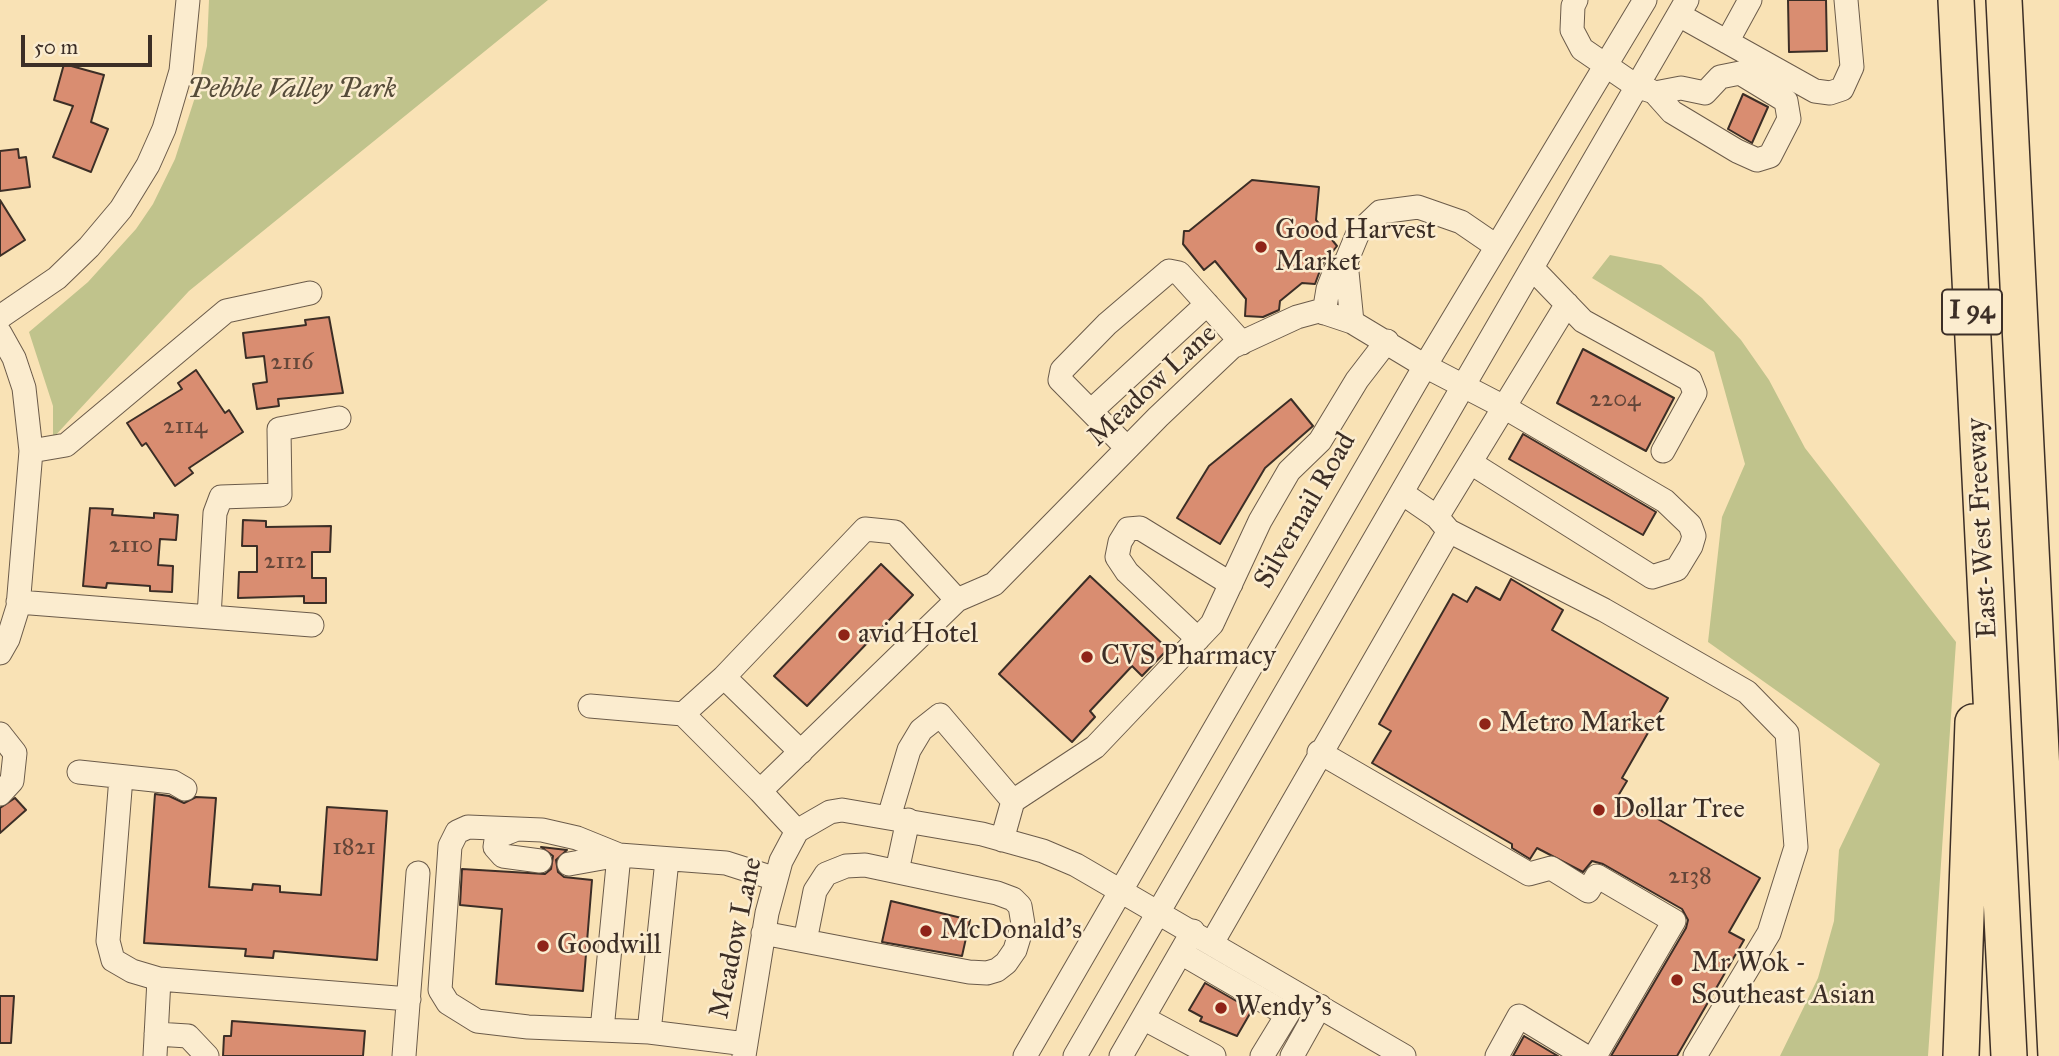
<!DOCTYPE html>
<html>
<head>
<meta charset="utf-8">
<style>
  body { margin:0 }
  #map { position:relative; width:2059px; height:1056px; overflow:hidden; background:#f9e2b5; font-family:"IM FELL Great Primer",serif }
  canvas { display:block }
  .scale { position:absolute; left:21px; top:35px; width:131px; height:32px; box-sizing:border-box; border:4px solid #3c2e26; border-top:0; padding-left:9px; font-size:21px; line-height:24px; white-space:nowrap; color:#3c2e26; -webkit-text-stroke:5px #fbeccf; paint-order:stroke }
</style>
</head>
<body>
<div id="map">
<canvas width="2059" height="1056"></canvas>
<div class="scale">50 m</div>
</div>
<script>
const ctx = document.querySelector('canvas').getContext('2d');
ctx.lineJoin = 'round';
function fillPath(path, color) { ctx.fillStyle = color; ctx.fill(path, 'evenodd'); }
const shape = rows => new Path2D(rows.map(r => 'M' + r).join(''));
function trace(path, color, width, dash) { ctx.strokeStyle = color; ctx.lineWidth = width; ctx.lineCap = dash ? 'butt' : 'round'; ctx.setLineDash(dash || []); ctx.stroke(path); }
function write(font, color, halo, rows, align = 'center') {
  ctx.font = font + ' "IM FELL Great Primer",serif'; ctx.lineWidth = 5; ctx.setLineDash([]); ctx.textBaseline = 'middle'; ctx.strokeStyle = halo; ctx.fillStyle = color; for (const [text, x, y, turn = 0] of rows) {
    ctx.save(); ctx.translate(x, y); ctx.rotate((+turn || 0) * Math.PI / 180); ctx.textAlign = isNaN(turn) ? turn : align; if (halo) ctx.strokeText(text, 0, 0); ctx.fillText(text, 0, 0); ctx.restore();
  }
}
const green = shape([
  [209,0,548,0,189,291,53,438,53,406,29,332,88,282,136,229,153,204,175,159,198,88,207,46],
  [1610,255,1661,265,1702,298,1741,340,1769,380,1805,448,1956,642,1928,1056,1780,1056,1818,978,1834,921,1839,850,1880,764,1708,642,1722,517,1745,464,1714,352,1592,278]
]);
const building = shape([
  [1788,0,1826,0,1827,51,1789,52,1788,0],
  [64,64,104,75,91,122,108,129,91,172,53,157,73,106,54,100,64,64],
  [1743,94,1768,107,1752,143,1728,129,1743,94],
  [18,149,19,158,26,157,30,187,0,191,0,151,18,149],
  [1252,180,1319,187,1316,220,1337,246,1322,265,1315,284,1302,283,1280,301,1279,310,1263,317,1245,316,1246,299,1215,261,1204,270,1183,244,1184,231,1189,231,1252,180],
  [0,200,25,240,0,256,0,200],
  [329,317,343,393,278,399,279,406,257,409,253,384,267,382,264,356,246,358,243,333,306,325,305,320,329,317],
  [1583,349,1674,398,1646,451,1557,403,1583,349],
  [196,370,225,413,229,410,243,432,189,468,193,473,175,486,146,443,142,446,127,423,182,389,178,383,196,370],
  [1291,399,1313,426,1265,468,1220,544,1177,518,1209,466,1291,399],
  [1523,434,1656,512,1643,535,1509,459,1523,434],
  [90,508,113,509,112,515,154,518,154,513,178,515,176,540,160,539,158,565,173,566,172,592,150,591,150,586,107,583,106,588,83,586,90,508],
  [243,520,266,521,266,527,331,526,330,552,312,552,312,578,326,578,326,603,304,603,304,596,238,598,239,572,257,572,257,546,242,546,243,520],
  [881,564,913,595,807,706,774,676,881,564],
  [1090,576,1168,649,1142,676,1132,666,1090,711,1095,717,1072,742,999,674,1090,576],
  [1511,579,1563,610,1552,630,1668,698,1622,778,1627,781,1618,796,1760,878,1729,932,1744,940,1677,1056,1611,1056,1686,928,1688,920,1682,909,1603,864,1592,861,1583,872,1537,848,1530,859,1512,848,1512,844,1372,763,1391,731,1379,724,1453,594,1467,602,1476,587,1500,600,1511,579],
  [155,794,169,796,184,803,196,797,216,798,209,887,252,890,253,884,280,886,280,892,321,895,327,807,387,811,377,960,274,951,273,958,245,956,246,949,144,943,155,794],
  [15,798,26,810,0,833,0,808,15,798],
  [541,847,567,850,556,860,558,872,564,877,592,880,583,991,496,984,502,909,460,905,462,869,545,874,551,869,553,856,541,847],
  [891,901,970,920,962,956,882,942,891,901],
  [1205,983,1252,1010,1237,1036,1200,1021,1202,1017,1189,1010,1205,983],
  [0,996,14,996,11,1043,0,1043,0,996],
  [232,1021,365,1031,363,1056,223,1056,224,1036,231,1036,232,1021],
  [1524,1036,1558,1056,1513,1056,1524,1036]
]);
const minor = shape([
  [1576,0,1573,6,1572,30,1582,49,1636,86,1651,91],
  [1679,15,1815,91,1830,93,1842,89,1852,67,1846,0],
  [1727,42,1750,0],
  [1740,73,1786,101,1789,119,1770,156,1757,160,1737,151,1672,112,1655,93,1681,88,1705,93,1720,77,1740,73],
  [1532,268,1583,321,1690,380,1695,393,1663,451],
  [1324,313,1328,289,1335,271,1346,262],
  [0,317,57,278,89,247,121,209,148,165,164,129,181,71,188,0],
  [1352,322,1346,262,1358,233,1380,212,1418,207,1461,222,1496,246],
  [0,333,14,358,24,388,31,451,18,607,8,639,0,653],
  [1091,411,1207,304],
  [1127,448,1060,380,1062,370,1107,324,1169,271,1179,273,1242,343],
  [31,451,66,445,226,311,310,293],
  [1437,517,1567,304],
  [1449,531,1604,610,1747,692,1787,733,1796,847,1769,933,1695,1056],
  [18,602,312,625],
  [209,617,215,513,221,497,280,495,279,429,339,418],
  [1198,639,1127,572,1117,557,1120,542,1128,529,1140,528,1231,584],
  [724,677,865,529,895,532,957,600],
  [590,706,683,714],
  [0,734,15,753,12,781,0,794],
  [1319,752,1529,874,1551,868,1588,891,1597,876,1674,921,1595,1056],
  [79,772,173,782,185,789],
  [121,777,108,941,113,960,132,971,159,979,409,999],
  [760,791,683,714,724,677,801,752],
  [889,817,909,750,921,730,940,715,1013,801],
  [517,829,502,835,496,840,495,847,503,856,540,861],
  [797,831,760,791,957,600,994,584,1158,417,1232,347,1297,317,1319,311,1352,322,1425,366,1504,407,1665,501,1690,525,1694,536,1691,546,1677,569,1652,577,1471,463],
  [1002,840,1013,801,1095,747,1212,624,1260,521,1289,471,1320,441,1357,380,1387,341],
  [619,855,577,838,542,830,468,827,457,832,450,846,440,990,448,1003,477,1021,528,1027,649,1032,746,1044],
  [569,864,619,855,726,863,776,879],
  [897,871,908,820],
  [763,933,867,953,969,972,987,973,997,970,1006,963,1015,950,1023,924,1020,906,1013,899,997,893,865,865,846,866,826,874,815,891,805,941],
  [1212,943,1449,531,1437,517,1402,493],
  [1181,953,1286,1014],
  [1143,1018,1214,1056],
  [602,1030,619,855],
  [649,1032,667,860],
  [156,1034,188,1036,207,1056],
  [155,1056,159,979],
  [404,1056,418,873],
  [744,1056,767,913,781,861,797,831,830,812,842,810,982,834,1043,851,1076,865,1404,1056],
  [1025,1056,1425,366,1645,0],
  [1075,1056,1687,0],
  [1121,1056,1193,931],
  [1262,1056,1295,1002],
  [1292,1056,1320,1006],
  [1497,1056,1519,1016,1585,1056]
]);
const highway = shape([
  [1956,0,2009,1056],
  [2004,0,2056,1056],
  [1961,1056,1973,722]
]);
const markers = [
  [1261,247,7,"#8f2418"],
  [844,635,7,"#8f2418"],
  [1087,657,7,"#8f2418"],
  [1485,724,7,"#8f2418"],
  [1599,810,7,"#8f2418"],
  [926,931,7,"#8f2418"],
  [543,946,7,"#8f2418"],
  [1677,980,7,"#8f2418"],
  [1221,1008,7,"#8f2418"]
];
const numberNames = [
  ["2116",292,363],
  ["2204",1615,400],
  ["2114",185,427],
  ["2110",131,546],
  ["2112",285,562],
  ["1821",354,848],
  ["2138",1690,877]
];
const shields = [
  [1972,312,60]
];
const shieldNames = [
  ["I 94",1972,312]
];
const parkNames = [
  ["Pebble Valley Park",292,90]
];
const poiNames = [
  ["Good Harvest",1275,231],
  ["Market",1275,263],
  ["avid Hotel",858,635],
  ["CVS Pharmacy",1101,657],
  ["Metro Market",1499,724],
  ["Dollar Tree",1613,810],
  ["McDonald's",940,931],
  ["Goodwill",557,946],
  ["Mr Wok -",1691,964],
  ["Southeast Asian",1691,996],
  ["Wendy's",1235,1008]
];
const streetNames = [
  ["Meadow Lane",1153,386,-43],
  ["Silvernail Road",1306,511,-60],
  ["East-West Freeway",1983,528,-93],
  ["Meadow Lane",737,938,-78]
];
fillPath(green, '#c0c38c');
fillPath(building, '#d98d71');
trace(building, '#3c2e26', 2);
trace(minor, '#6b5b4a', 25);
trace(highway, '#3c2e26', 38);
trace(minor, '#fbeccf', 23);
trace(highway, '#f9e2b5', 35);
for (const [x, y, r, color] of markers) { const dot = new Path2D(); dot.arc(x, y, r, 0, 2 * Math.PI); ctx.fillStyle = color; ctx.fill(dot); trace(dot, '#fbeccf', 2.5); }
write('24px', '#634639', null, numberNames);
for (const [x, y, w] of shields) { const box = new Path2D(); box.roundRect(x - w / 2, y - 22.5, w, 45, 5); ctx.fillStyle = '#fbeccf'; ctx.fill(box); trace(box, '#3c2e26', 2); }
write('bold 26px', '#3c2e26', null, shieldNames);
write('italic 28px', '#564c3a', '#fbeccf', parkNames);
write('28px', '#3c2e26', '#fbeccf', poiNames, 'left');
write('28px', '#3c2e26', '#fbeccf', streetNames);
</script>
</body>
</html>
